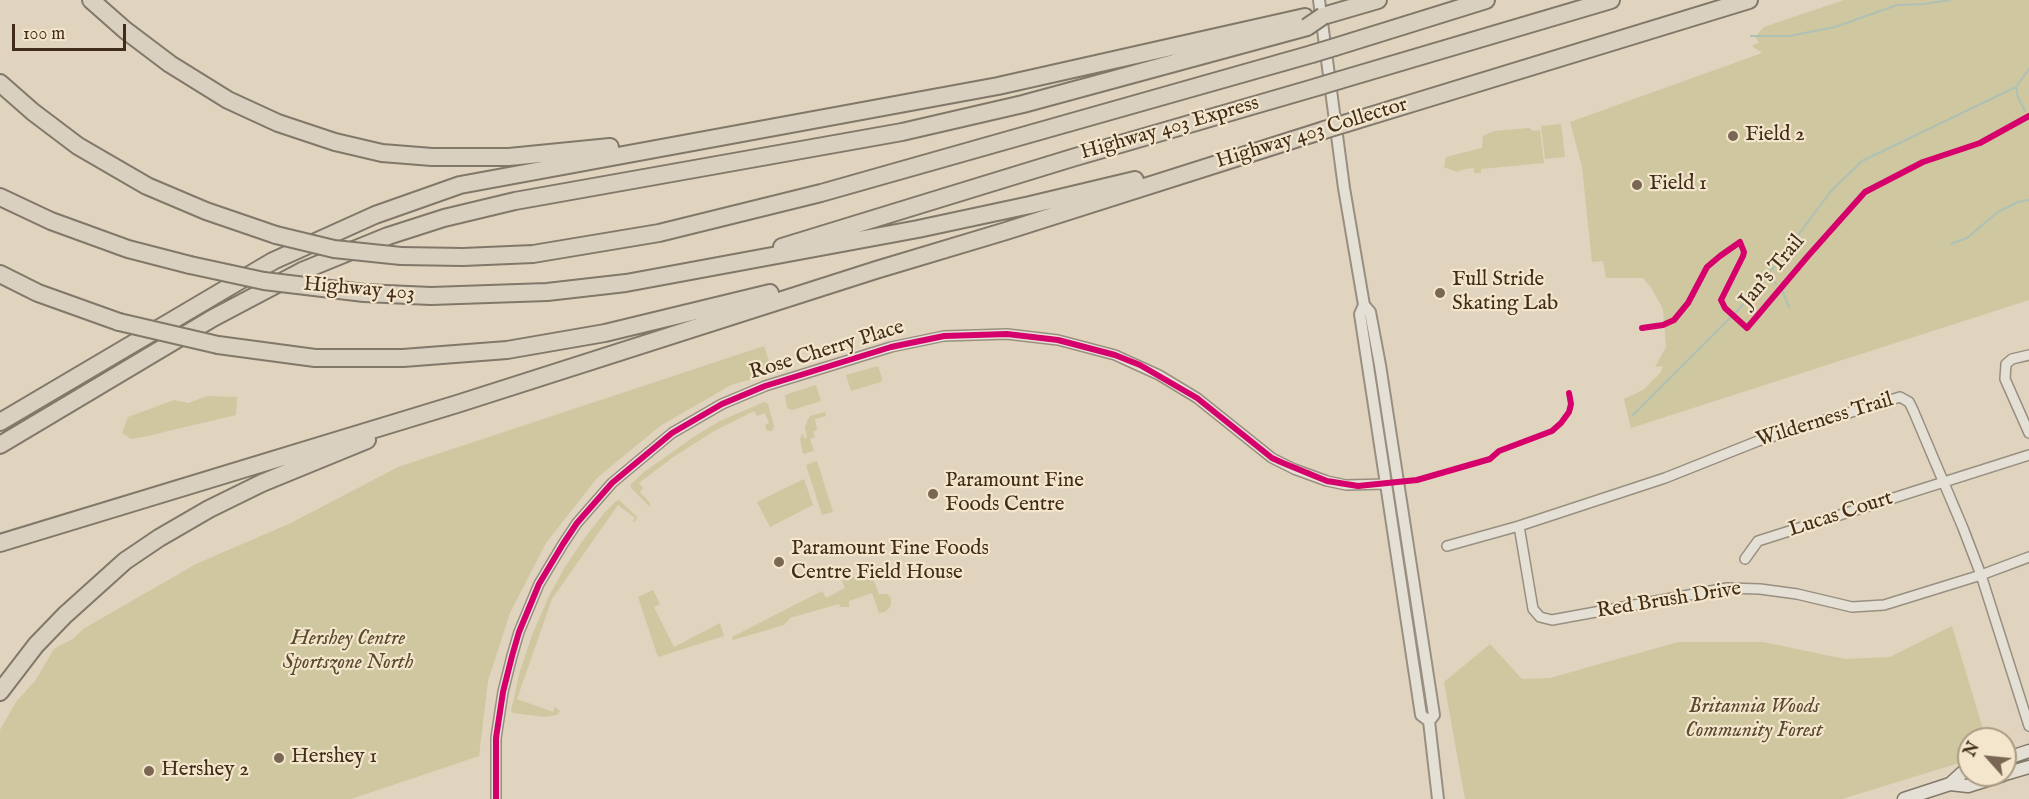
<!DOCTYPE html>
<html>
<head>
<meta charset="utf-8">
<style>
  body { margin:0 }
  #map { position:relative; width:2029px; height:799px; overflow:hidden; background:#e0d4be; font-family:"IM FELL English",serif }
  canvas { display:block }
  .north { position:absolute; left:1957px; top:727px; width:60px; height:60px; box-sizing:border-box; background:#f3e6cc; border:2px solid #ac9c84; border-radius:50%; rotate:297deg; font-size:16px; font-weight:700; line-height:24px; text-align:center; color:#412c19 }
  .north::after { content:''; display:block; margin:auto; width:21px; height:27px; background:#796753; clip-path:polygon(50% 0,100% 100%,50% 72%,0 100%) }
  .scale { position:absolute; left:12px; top:24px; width:114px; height:27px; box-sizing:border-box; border:3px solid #412c19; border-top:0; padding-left:8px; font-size:18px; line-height:21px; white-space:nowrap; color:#412c19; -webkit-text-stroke:4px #f3e6cc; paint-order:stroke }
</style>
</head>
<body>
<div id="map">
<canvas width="2029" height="799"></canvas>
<div class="north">N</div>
<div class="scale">100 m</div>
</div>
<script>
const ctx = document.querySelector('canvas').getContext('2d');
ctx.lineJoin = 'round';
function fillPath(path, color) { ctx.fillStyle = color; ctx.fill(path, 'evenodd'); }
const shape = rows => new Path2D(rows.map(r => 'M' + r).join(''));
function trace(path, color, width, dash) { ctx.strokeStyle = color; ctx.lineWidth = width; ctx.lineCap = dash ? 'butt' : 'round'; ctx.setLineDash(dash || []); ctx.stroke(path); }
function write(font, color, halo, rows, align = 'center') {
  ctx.font = font + ' "IM FELL English",serif'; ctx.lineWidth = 4.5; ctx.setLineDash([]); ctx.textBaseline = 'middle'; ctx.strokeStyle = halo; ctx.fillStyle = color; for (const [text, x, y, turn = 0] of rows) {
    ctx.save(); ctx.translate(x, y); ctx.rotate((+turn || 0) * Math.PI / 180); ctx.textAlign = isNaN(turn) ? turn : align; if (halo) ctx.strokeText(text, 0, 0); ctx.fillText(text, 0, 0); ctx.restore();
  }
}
const green = shape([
  [1844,0,2029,0,2029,300,1631,428,1624,399,1643,390,1661,372,1663,366,1655,367,1666,347,1663,309,1652,289,1643,278,1606,278,1603,261,1592,262,1582,167,1570,122,1762,53,1752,46,1759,42,1755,37,1764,27],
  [1561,124,1565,157,1545,159,1541,126],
  [1529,128,1533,131,1540,130,1544,163,1481,169,1481,173,1474,173,1474,168,1464,169,1457,172,1444,167,1446,157,1482,148,1483,136,1494,131],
  [764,346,773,373,731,385,660,426,597,478,546,543,510,613,488,681,479,756,351,799,0,799,0,730,16,702,35,681,54,649,74,638,83,629,196,564,291,523,398,467],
  [878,366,882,378,881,382,851,391,846,375],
  [816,385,821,401,792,410,787,408,785,395],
  [208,396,237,397,236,415,143,437,131,439,122,433,128,417,174,400,188,403],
  [764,402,768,404,774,426,772,431,767,431,765,425,769,423,765,413,757,416,754,411,714,431,672,458,639,483,643,488,640,492,650,503,650,507,631,488,631,484,644,472,695,436,720,421],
  [825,412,826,416,815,419,817,430,813,432,815,437,810,439,814,451,803,454,800,439,803,433,804,438,807,438,805,428,808,419,810,416],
  [817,461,833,512,822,515,806,465],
  [804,479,813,505,770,527,757,502],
  [619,500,637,517,636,521,632,522,635,518,618,505,552,599,517,699,553,712,555,707,560,711,557,715,545,717,513,713,511,711,520,671,532,635,549,596,565,567,586,536,606,511,616,501],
  [871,574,879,594,887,594,891,598,891,606,885,612,879,613,872,593,849,601,849,607,840,607,839,604,790,618,784,625,733,640,732,637,822,591,826,598,845,588,842,581,847,578],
  [653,590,660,604,654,607,674,647,720,623,724,636,658,657,638,597],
  [1952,626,1986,739,1969,739,1969,760,1842,799,1465,799,1444,682,1490,644,1522,679,1550,678,1678,642,1763,642,1845,659,1890,657]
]);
const stream = shape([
  [1751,36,1789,36,1835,27,1897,5,1924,4,1950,0],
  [2016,87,2018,97,2025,111],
  [1951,244,1967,238,1998,212,2018,202,2029,200],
  [1769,274,1776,284],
  [1782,290,1789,307],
  [1633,415,1738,310,1774,267,1831,191,1862,161,2016,87,2029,69]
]);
const minor = shape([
  [2029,355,2012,359,2006,364,2005,379,2029,433],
  [1519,526,1533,609,1540,617,1552,620,1727,588,1760,589,1797,594,1852,607,1884,605,1981,575,2029,557],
  [1447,546,1519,526,1665,478,1758,441,1900,397,1909,402,1913,410,1963,528,1981,575,2029,726],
  [1745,559,1758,541,2029,455],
  [496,799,496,738,503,692,512,656,519,632,539,584,563,544,577,523,612,483,672,433,722,404,765,386,891,347,944,336,1007,334,1058,340,1115,355,1159,375,1197,398,1272,458,1294,469,1327,481,1346,485,1386,484]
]);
const tertiary = shape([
  [1319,0,1344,188,1364,305,1360,314,1386,484,1421,715,1429,721,1438,799],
  [1364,305,1370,312,1380,365,1434,715,1429,721]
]);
const secondary = shape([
  [2005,759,2029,751],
  [2005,774,2029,767],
  [1950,784,1968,786,2003,775],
  [1904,799,1950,784,1962,773,1969,771]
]);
const motorway = shape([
  [91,0,125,30,170,64,228,100,278,123,335,142,382,153,432,157,509,157,610,147],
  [1323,16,1378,0],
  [1335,47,1486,0],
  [1340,80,1611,0],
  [0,83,33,112,78,146,147,186,206,211,276,235],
  [1347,123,1749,0],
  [0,197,51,221,128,249,190,265],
  [782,247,1072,158,1317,87],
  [401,256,463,257,533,254,659,233,821,193,1312,54],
  [0,274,38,293,119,322],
  [364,293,431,296,547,292,626,283,918,229,1030,205,1135,180],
  [218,345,315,358,403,358,507,350,605,333,770,293],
  [0,422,273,261,375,215,460,185,998,86,1305,17],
  [0,445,213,318,302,271,388,236,444,218,515,201,902,132,1023,104,1307,27],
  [0,543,457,404,876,270,1006,231,1324,130],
  [0,692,36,645,65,615,125,561,159,538,209,509,262,483,367,440]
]);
const motorwayBridge = shape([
  [1307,27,1323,16],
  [1312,54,1335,47],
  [1317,87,1340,80],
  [1324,130,1347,123],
  [276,235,334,249,401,256],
  [190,265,264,281,364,293],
  [119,322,218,345]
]);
const cycleway = shape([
  [1642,328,1663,325,1674,320,1688,303,1707,267,1720,256,1740,242,1744,252,1743,256,1721,300,1725,308,1747,328,1808,256,1865,192,1923,162,1980,143,2029,116],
  [496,799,496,738,503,692,512,656,519,632,539,584,563,544,577,523,612,483,672,433,722,404,765,386,891,347,944,336,1007,334,1058,340,1115,355,1140,365,1197,398,1272,458,1283,463,1327,481,1358,486,1417,480,1490,459,1499,451,1552,431,1561,423,1569,412,1571,404,1569,393]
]);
const markers = [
  [1733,136,6,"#796753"],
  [1637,185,6,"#796753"],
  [1440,293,6,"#796753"],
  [933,494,6,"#796753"],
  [779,562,6,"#796753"],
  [279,758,6,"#796753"],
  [149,771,6,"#796753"]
];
const streetNames = [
  ["Highway 403 Express",1170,129,-16],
  ["Highway 403 Collector",1312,134,-17],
  ["Jan's Trail",1773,272,-50],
  ["Highway 403",359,290,5],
  ["Rose Cherry Place",827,351,-17],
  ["Wilderness Trail",1825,421,-17],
  ["Lucas Court",1841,515,-18],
  ["Red Brush Drive",1669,601,-9]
];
const poiNames = [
  ["Field 2",1745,136],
  ["Field 1",1649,185],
  ["Full Stride",1452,281],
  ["Skating Lab",1452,305],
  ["Paramount Fine",945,482],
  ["Foods Centre",945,506],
  ["Paramount Fine Foods",791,550],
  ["Centre Field House",791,574],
  ["Hershey 1",291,758],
  ["Hershey 2",161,771]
];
const parkNames = [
  ["Hershey Centre",348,640],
  ["Sportszone North",348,664],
  ["Britannia Woods",1754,708],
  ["Community Forest",1754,732]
];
fillPath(green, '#cec79f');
trace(stream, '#aec1b4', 2);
trace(minor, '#988f80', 12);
trace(tertiary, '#988f80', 14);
trace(secondary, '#81786a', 15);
trace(motorway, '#81786a', 20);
trace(minor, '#e5e0d5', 9);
trace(tertiary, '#e5e0d5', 10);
trace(secondary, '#e5e0d5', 12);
trace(motorway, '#d9d0c0', 16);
trace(motorwayBridge, '#81786a', 20, []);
trace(motorwayBridge, '#d9d0c0', 16);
trace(cycleway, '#d6006c', 6);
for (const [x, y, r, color] of markers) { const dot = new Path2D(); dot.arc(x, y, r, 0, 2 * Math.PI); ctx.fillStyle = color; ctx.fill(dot); trace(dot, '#f3e6cc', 2); }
write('21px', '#412c19', '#f3e6cc', streetNames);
write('21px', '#412c19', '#f3e6cc', poiNames, 'left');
write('italic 21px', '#5a492f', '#f3e6cc', parkNames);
</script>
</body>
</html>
